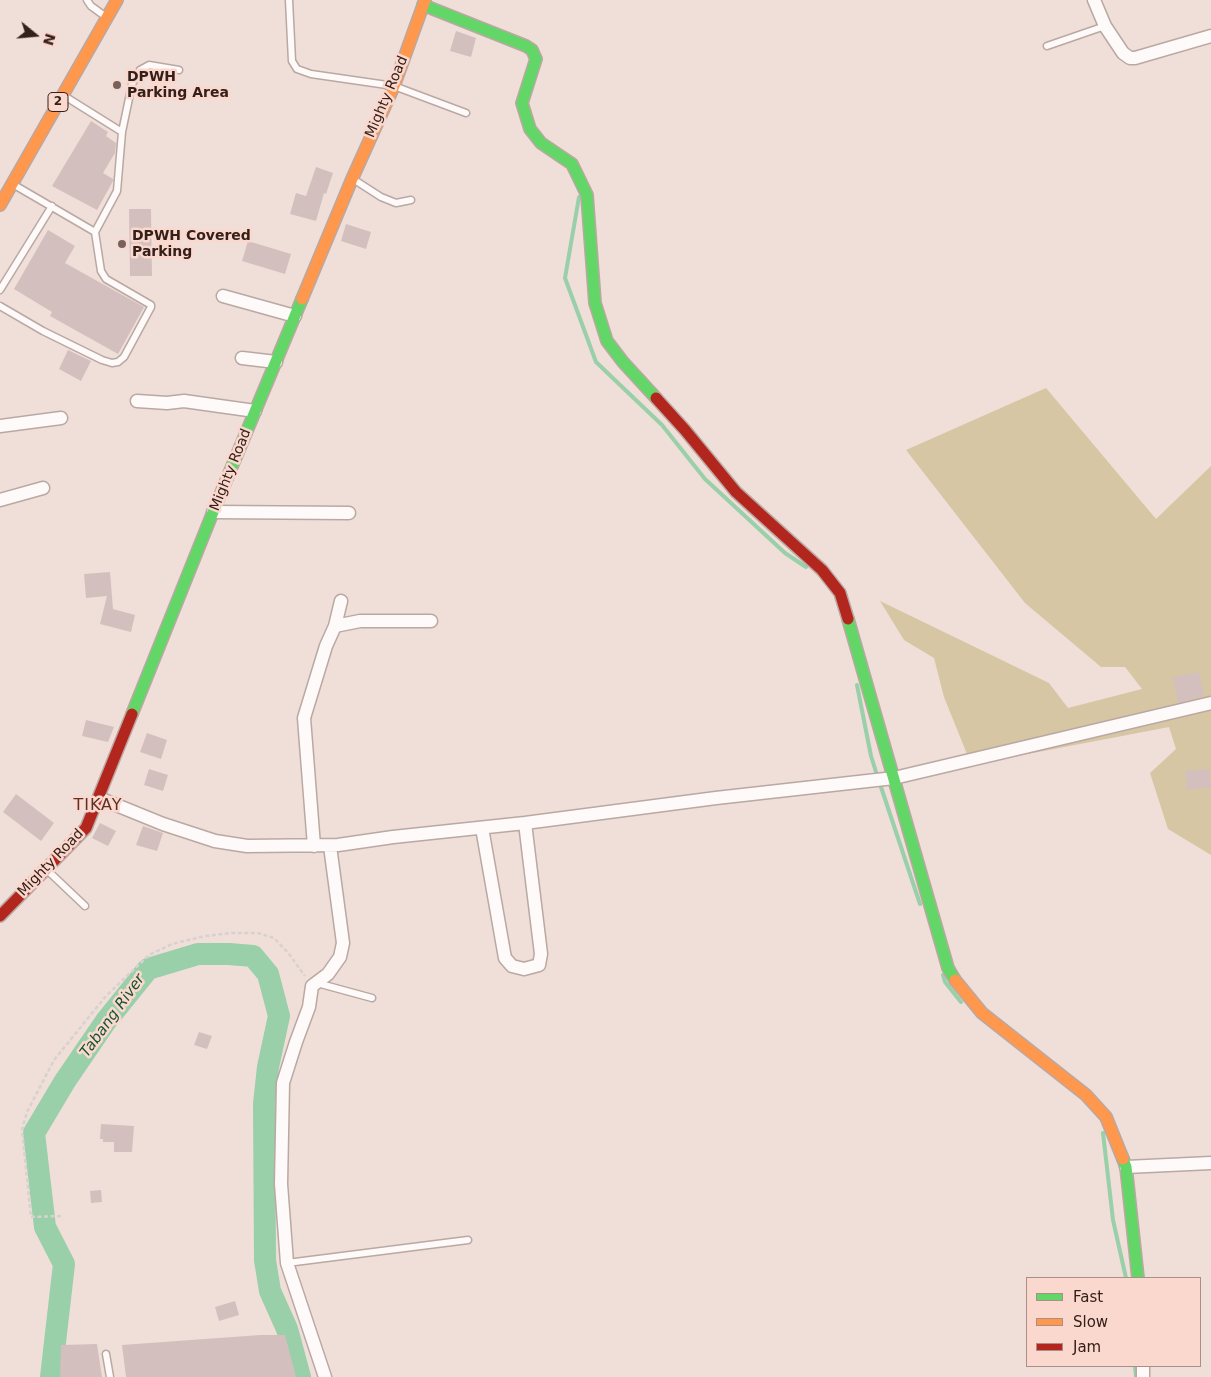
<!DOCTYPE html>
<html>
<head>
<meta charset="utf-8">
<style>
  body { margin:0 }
  #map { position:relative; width:1211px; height:1377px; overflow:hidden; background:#f0ded8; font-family:"DejaVu Sans",sans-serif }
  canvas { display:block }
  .legend { position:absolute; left:1026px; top:1277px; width:175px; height:90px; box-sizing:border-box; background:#fbd8ce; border:1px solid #ab8e86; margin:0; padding:6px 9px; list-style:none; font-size:15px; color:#34201a }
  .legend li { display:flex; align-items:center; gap:10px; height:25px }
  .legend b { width:25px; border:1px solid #ab8e86 }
  .north { position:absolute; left:10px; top:10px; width:50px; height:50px; -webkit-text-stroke:4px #fbd8ce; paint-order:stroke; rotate:107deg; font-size:14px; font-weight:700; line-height:20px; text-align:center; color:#34201a }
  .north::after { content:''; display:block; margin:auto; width:18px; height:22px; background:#34201a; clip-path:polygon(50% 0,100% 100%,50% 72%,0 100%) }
</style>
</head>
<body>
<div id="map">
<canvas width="1211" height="1377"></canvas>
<ul class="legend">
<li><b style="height:6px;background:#63d668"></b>Fast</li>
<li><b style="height:6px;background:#ff974d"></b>Slow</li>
<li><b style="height:6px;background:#b3261e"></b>Jam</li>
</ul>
<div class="north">N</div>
</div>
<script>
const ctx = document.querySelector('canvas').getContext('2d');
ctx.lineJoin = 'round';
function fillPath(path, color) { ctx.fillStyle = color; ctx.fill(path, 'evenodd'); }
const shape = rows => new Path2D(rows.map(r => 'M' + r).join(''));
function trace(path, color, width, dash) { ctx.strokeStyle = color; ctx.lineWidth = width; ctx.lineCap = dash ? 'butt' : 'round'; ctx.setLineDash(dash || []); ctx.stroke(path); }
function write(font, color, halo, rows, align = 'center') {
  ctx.font = font + ' "DejaVu Sans",sans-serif'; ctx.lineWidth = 5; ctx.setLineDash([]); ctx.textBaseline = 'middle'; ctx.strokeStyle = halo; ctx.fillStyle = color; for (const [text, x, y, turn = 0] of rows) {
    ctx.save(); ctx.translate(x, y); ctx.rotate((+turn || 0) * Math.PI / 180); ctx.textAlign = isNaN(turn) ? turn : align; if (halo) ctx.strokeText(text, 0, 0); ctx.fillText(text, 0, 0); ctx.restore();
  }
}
const green = shape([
  [1046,388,1156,519,1211,466,1211,855,1168,829,1150,773,1176,749,1169,727,970,765,969,759,944,697,934,658,904,640,880,601,1049,683,1068,708,1142,689,1125,667,1101,667,1025,603,906,450]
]);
const stream = shape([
  [579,197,565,278,596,362,662,425,705,479,785,553,806,567],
  [857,685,871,756,877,775],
  [880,784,920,904],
  [943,975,945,982,961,1002],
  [1103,1133,1113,1220,1126,1278],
  [1135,1366,1136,1377]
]);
const river = shape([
  [51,1377,64,1264,45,1227,34,1133,65,1081,106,1021,148,969,198,954,229,954,253,956,268,974,279,1016,268,1067,264,1104,265,1260,270,1291,287,1329,300,1377]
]);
const building = shape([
  [456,31,476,38,471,57,450,51],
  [91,121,108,132,106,136,116,143,115,153,103,173,113,179,113,181,97,210,52,186],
  [316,167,333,173,326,194,324,193,316,221,290,214,296,193,306,196],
  [129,209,151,209,152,276,130,276],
  [346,224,371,232,366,249,341,241],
  [48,230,75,246,65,263,144,307,118,354,50,316,52,312,14,289],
  [248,241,291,254,285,274,242,261],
  [68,350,91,361,81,381,59,369],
  [110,572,113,609,135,615,131,632,100,624,107,596,86,598,84,574],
  [1199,672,1204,696,1178,703,1173,677],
  [86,720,114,727,108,742,82,736],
  [147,733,167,740,161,759,140,752],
  [149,769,168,775,163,791,144,785],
  [1209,769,1211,787,1187,790,1185,771],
  [16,794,54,823,41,841,3,812],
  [100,823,116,831,108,846,92,838],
  [143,826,163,833,157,851,136,845],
  [199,1032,212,1036,207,1049,194,1045],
  [101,1124,134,1126,132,1152,114,1152,114,1142,103,1142,103,1139,100,1139],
  [101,1190,102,1202,91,1203,90,1191],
  [235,1301,239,1315,219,1321,215,1307],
  [260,1335,285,1335,296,1377,126,1377,122,1345],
  [97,1344,102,1377,60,1377,61,1345]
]);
const path = shape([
  [61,1216,31,1217,22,1130,27,1112,54,1060,106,996,149,955,172,944,205,936,232,933,258,933,274,938,289,954,305,976]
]);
const lane = shape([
  [87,0,91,6,102,14],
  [289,0,292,61,297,69,311,74,394,86,466,113],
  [1047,46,1105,26],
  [66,97,122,132],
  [353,179,381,197,396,203,411,200],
  [16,186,95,232],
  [0,290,52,206],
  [0,306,43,331,102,360,112,363,118,362,124,357,151,307,151,305,106,279,101,271,95,232,117,191,122,132,132,84,140,70,149,65,179,70],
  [47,870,85,906],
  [317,983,372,998],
  [287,1263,468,1240],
  [106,1354,110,1377]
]);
const street = shape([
  [1094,0,1105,26,1123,53,1130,58,1135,58,1211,36],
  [223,296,295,316],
  [242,358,276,362],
  [137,401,167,403,184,401,255,411],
  [0,426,61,418],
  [0,500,43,488],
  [213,512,349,513],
  [335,626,341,601],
  [99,798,163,824,215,841,247,846,338,845,393,837,525,823,716,798,894,778,1211,703],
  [482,828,505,958,512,966,524,969,539,965,541,954,525,823],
  [314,846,304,718,326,646,335,626,360,621,431,621],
  [1126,1167,1211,1163],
  [325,1377,287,1263,281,1184,283,1083,296,1042,309,1007,312,986,328,974,340,957,343,943,330,846],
  [1143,1377,1143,1366]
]);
const fast = shape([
  [423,5,526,46,532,50,536,59,522,103,530,129,541,143,572,164,587,195,595,303,607,341,623,362,656,398],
  [848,619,948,968,955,980],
  [132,714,213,512,302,299],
  [1123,1159,1126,1167,1138,1278]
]);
const slow = shape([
  [0,205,117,0],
  [302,299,352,179,394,86,425,0],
  [955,980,982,1013,1086,1095,1106,1117,1123,1159]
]);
const jam = shape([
  [656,398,685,430,736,492,822,570,840,593,848,619],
  [0,916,86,828,132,714]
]);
const markers = [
  [117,85,5,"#76625c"],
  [122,244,5,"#76625c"]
];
const shields = [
  [58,102,20]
];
const shieldNames = [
  ["2",58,102]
];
const poiNames = [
  ["DPWH",127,77],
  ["Parking Area",127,93],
  ["DPWH Covered",132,236],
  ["Parking",132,252]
];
const streetNames = [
  ["Mighty Road",387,97,-67],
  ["Mighty Road",231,470,-68],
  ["Mighty Road",51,863,-46]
];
const waterNames = [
  ["Tabang River",113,1016,-54]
];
const quarterNames = [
  ["TIKAY",98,806]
];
fillPath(green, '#d6c6a3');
trace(stream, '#99cfa9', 4);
trace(river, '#99cfa9', 22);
fillPath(building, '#d3c0be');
trace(lane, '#baa8a2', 9);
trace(street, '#baa8a2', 15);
trace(fast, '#baa8a2', 14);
trace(slow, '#baa8a2', 14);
trace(jam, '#baa8a2', 14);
trace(path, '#d7d1d0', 2.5, [4, 2.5]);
trace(lane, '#fdfaf9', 6);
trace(street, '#fdfaf9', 12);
trace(fast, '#63d668', 11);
trace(slow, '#ff974d', 11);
trace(jam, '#b3261e', 11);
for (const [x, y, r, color] of markers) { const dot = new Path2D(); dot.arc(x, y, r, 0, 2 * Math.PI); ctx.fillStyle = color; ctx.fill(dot); trace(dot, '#fbd8ce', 2); }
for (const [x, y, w] of shields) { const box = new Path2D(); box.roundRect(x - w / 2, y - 9.5, w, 19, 4); ctx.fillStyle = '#fbd8ce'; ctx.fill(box); trace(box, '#34201a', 1); }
write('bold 12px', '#34201a', null, shieldNames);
write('bold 14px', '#34201a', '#fbd8ce', poiNames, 'left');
write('14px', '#34201a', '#fbd8ce', streetNames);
write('italic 15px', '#135332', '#fbd8ce', waterNames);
ctx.letterSpacing = '1px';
write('16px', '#5e3125', '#fbd8ce', quarterNames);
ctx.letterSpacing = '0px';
</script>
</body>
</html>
